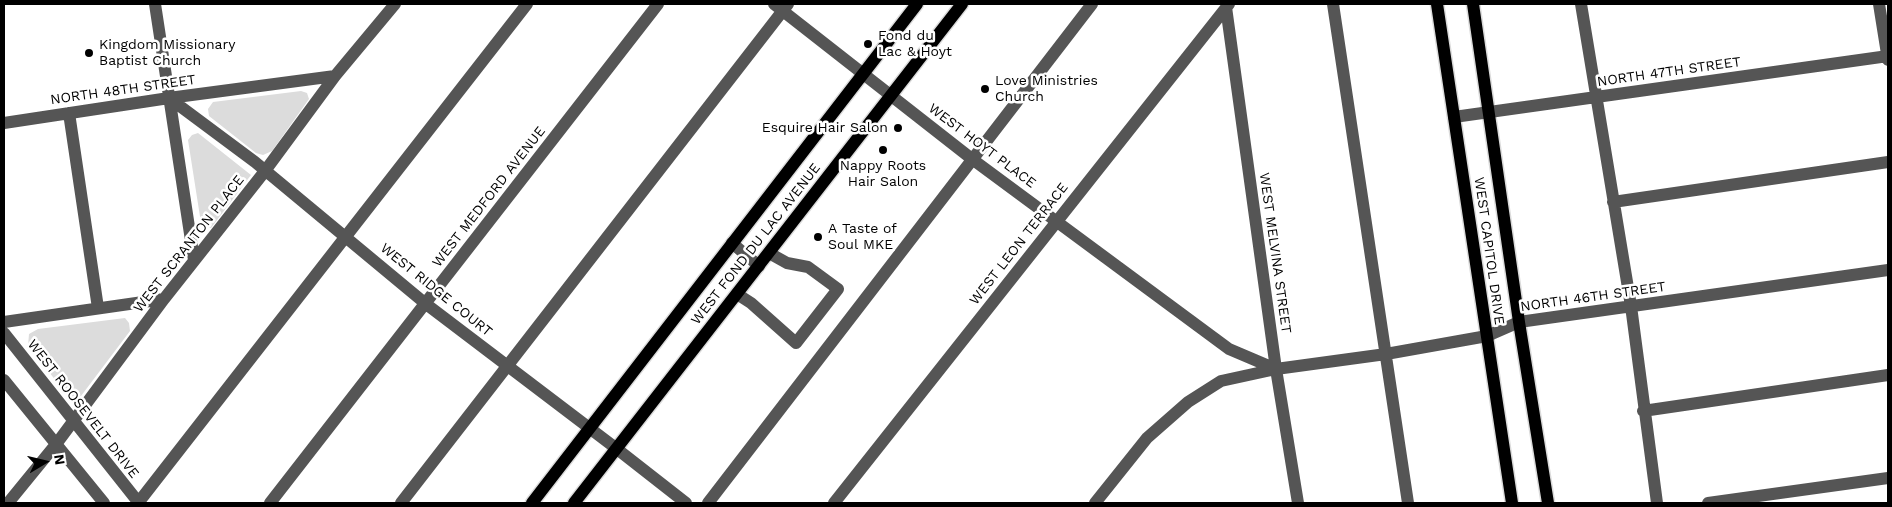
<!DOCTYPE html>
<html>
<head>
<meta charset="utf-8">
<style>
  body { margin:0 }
  #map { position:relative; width:1892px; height:507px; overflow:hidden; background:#fff; font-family:"Work Sans",sans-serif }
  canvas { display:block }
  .frame { position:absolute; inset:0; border:5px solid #000; pointer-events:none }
  .north { position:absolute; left:20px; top:437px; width:50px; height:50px; -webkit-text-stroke:4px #fff; paint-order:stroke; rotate:81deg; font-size:14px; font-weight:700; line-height:20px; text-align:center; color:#000 }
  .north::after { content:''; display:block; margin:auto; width:18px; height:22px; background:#000; clip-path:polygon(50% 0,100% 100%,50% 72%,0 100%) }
</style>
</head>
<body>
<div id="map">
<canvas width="1892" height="507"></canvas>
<div class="frame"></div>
<div class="north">N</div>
</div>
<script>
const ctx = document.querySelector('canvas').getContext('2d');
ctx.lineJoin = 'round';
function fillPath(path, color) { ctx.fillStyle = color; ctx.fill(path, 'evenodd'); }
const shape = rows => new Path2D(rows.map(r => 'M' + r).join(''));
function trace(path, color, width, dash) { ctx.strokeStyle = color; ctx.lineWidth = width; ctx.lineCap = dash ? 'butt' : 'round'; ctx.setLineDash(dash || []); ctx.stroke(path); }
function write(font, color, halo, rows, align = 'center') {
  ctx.font = font + ' "Work Sans",sans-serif'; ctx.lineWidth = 5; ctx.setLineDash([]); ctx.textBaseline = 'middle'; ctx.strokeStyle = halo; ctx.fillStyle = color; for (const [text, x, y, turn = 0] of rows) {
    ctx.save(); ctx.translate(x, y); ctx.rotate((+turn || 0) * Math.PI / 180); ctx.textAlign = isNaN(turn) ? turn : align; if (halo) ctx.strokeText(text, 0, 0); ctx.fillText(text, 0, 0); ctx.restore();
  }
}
const green = shape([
  [301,91,307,93,309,99,272,151,263,155,256,153,209,116,208,109,213,102],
  [198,133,251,175,211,228,206,227,201,223,188,140,192,135],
  [125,318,129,323,130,331,81,396,69,397,28,346,29,334,38,329]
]);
const minor = shape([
  [155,4,194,260],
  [774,4,972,159,1229,349,1276,369],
  [1333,4,1408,503],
  [1581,4,1631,306,1657,503],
  [1879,4,1888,60],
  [1226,7,1276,369,1298,503],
  [169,98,255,162,426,304,617,449,686,503],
  [69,113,98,308],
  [1454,117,1888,56],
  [4,123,169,98,335,76],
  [1613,202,1888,162],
  [732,243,759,266],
  [737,294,751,303,796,343,838,289,808,267,787,263,769,253],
  [4,322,164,299],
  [4,333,139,503],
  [4,380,104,503],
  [1643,411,1888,375],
  [8,503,57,443,164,299,265,171,335,76,395,4],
  [138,503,527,4],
  [270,503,658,4],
  [401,503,788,4],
  [708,503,1092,4],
  [834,503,1229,4],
  [1095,503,1147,438,1188,402,1221,381,1276,369,1386,354,1487,336,1519,322,1888,270],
  [1708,503,1888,478]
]);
const major = shape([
  [1437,4,1512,503],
  [1473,4,1519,322,1548,503],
  [532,503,917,4],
  [574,503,962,4]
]);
const markers = [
  [868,44,5,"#000"],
  [89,53,5,"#000"],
  [985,89,5,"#000"],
  [898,128,5,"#000"],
  [883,150,5,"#000"],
  [818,237,5,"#000"]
];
const poiNames = [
  ["Fond du",878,36],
  ["Lac & Hoyt",878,52],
  ["Kingdom Missionary",99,45],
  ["Baptist Church",99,61],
  ["Love Ministries",995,81],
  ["Church",995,97],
  ["Esquire Hair Salon",888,128,"right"],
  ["Nappy Roots",883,166,"center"],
  ["Hair Salon",883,182,"center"],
  ["A Taste of",828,229],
  ["Soul MKE",828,245]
];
const streetNames = [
  ["NORTH 47TH STREET",1669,72,-8],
  ["NORTH 48TH STREET",123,90,-8],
  ["WEST HOYT PLACE",982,146,37],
  ["WEST MEDFORD AVENUE",489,197,-52],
  ["WEST SCRANTON PLACE",189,244,-52],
  ["WEST FOND DU LAC AVENUE",756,244,-52],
  ["WEST LEON TERRACE",1019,244,-52],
  ["WEST CAPITOL DRIVE",1489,251,82],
  ["WEST MELVINA STREET",1275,253,82],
  ["WEST RIDGE COURT",436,290,39],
  ["NORTH 46TH STREET",1593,297,-8],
  ["WEST ROOSEVELT DRIVE",83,409,52]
];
fillPath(green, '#dcdcdc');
trace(major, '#dbdbdb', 15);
trace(minor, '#555', 12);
trace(major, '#000', 12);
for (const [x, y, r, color] of markers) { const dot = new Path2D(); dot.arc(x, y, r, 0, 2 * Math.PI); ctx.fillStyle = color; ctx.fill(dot); trace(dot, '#fff', 2); }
write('14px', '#000', '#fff', poiNames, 'left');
write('14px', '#000', '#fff', streetNames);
</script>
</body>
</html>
